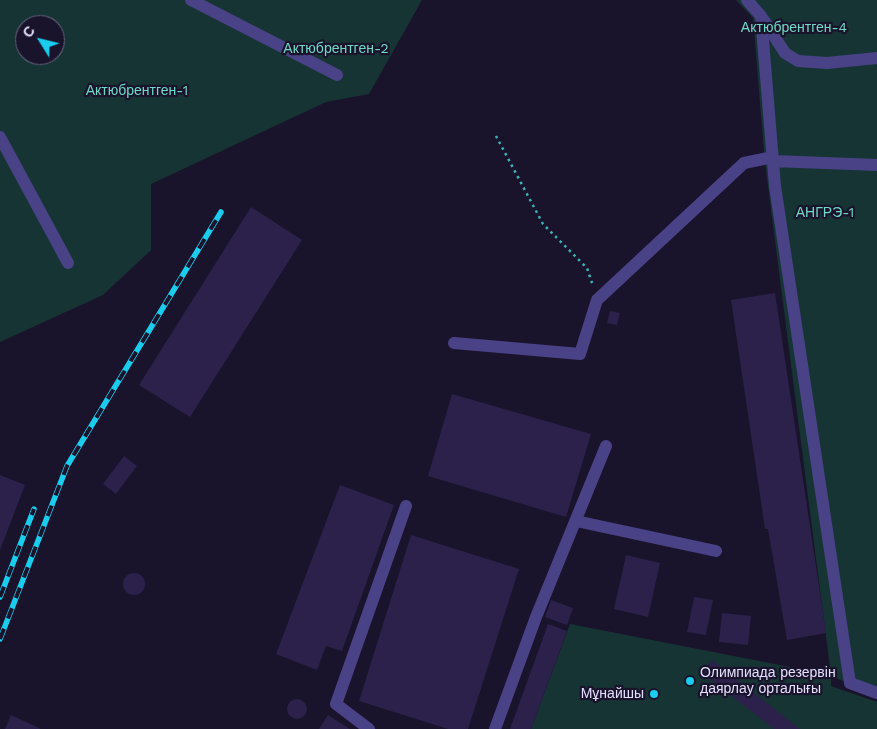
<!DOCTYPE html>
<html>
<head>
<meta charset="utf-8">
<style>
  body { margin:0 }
  #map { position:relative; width:877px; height:729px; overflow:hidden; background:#19142b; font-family:"Work Sans",sans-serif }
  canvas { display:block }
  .north { position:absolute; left:15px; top:15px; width:50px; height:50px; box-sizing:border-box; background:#19142b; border:1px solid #6b667f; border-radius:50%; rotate:306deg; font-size:14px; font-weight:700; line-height:20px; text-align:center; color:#e5e0fd }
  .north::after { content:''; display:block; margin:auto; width:18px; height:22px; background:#1accee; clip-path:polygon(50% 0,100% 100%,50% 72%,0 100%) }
</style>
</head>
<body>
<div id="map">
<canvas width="877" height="729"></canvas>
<div class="north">С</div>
</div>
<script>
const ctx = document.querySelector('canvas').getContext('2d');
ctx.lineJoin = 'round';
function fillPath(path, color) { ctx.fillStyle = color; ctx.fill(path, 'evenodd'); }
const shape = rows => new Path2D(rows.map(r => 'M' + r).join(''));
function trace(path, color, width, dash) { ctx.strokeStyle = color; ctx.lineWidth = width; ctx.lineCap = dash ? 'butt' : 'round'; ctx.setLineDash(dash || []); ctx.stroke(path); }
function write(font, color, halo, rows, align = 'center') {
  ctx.font = font + ' "Work Sans",sans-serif'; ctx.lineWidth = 4.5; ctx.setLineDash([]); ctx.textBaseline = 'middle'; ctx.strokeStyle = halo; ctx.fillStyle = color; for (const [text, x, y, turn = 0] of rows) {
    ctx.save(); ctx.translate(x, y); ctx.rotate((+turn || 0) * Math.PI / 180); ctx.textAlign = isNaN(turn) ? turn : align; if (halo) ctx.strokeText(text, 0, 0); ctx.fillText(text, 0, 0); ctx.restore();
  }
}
const green = shape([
  [0,0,422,0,369,94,326,102,151,184,151,250,103,295,0,342],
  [25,25,55,25,55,55,25,55],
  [736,0,877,0,877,694,831,676,831,686,877,702,877,729,531,729,570,624,831,675,765,163,753,18]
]);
const building = shape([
  [251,207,302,240,190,417,139,385],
  [775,293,826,633,787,640,768,529,765,529,731,300],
  [610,311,620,313,617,325,607,323],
  [452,394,591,434,566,517,428,476],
  [124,456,137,466,116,494,103,484],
  [0,475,25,485,0,550],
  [340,485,394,505,342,651,326,646,317,670,276,654],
  [411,535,519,569,468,729,448,729,359,701],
  [626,555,660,563,648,617,614,609],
  '123 584a11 11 0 1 1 22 0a11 11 0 1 1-22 0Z',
  [694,597,713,600,706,635,687,632],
  [551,600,573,608,567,625,545,617],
  [722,613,751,616,748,645,719,642],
  [548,624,567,631,531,729,510,729],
  [712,660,800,729,774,729,702,673],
  '287 709a10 10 0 1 1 20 0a10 10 0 1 1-20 0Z',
  [11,715,41,729,5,729],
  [328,715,350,729,319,729]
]);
const path = shape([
  [496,136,543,224,587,268,593,286]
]);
const minor = shape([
  [191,0,337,75],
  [747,0,761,16,775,186,850,683,877,693],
  [763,19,785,53,798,61,827,63,877,58],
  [0,137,68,263],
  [773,161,877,165],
  [454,343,580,354,597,300,744,163,773,157],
  [576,521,716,551],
  [369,729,336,704,406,506],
  [495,729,536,617,606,446]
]);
const rail = shape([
  [0,597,34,509],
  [0,639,67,466,221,212]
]);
const markers = [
  [690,681,5,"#1accee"],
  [654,694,5,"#1accee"]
];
const parkNames = [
  ["Актюбрентген-4",794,28],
  ["Актюбрентген-2",336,49],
  ["Актюбрентген-1",137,91],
  ["АНГРЭ-1",825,213]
];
const poiNames = [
  ["Олимпиада резервін",700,673],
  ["даярлау орталығы",700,689],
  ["Мұнайшы",644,694,"right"]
];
fillPath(green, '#173435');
fillPath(building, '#2c214b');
trace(path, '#3bb5b6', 2.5, [2.5, 4]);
trace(minor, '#494286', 12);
trace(rail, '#1accee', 5.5);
trace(rail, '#19142b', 4, [11]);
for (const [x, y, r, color] of markers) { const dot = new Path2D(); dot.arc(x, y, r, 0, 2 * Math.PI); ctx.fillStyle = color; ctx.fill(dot); trace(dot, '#19142b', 2); }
write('14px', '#6fd9c5', '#19142b', parkNames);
write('14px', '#e5e0fd', '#19142b', poiNames, 'left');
</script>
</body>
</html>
